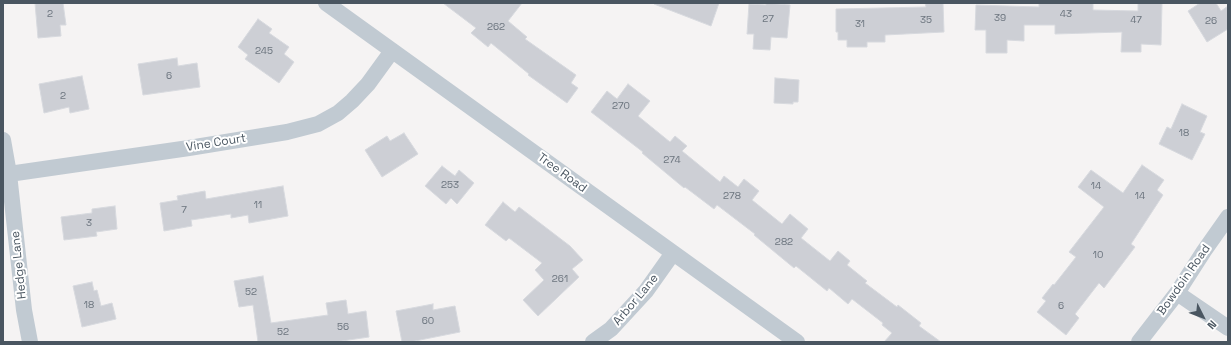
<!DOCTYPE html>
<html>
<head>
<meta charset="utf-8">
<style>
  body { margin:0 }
  #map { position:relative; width:1231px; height:345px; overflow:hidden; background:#f5f3f3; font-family:"Space Grotesk",sans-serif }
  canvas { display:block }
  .frame { position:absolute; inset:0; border:4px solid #4a5661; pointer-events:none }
  .north { position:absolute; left:1183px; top:297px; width:40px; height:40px; -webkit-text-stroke:3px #fff; paint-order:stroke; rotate:132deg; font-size:11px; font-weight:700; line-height:16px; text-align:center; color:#4a5661 }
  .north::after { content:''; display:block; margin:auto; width:14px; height:18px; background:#4a5661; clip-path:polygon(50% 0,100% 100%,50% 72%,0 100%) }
</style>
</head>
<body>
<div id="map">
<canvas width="1231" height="345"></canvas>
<div class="frame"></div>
<div class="north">N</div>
</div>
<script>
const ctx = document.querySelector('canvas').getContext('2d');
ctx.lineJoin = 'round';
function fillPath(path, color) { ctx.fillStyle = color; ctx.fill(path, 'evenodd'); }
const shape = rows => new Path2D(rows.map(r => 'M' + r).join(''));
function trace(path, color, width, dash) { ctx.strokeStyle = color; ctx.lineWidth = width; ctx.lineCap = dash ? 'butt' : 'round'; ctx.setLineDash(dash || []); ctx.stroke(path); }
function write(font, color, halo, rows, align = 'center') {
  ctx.font = font + ' "Space Grotesk",sans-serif'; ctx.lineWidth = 4; ctx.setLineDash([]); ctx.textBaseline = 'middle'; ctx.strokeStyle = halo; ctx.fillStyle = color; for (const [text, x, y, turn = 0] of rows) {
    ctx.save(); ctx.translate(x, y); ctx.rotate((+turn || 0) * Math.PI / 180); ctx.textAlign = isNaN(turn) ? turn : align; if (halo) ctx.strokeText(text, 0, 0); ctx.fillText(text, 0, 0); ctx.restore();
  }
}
const building = shape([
  [35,3,63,3,66,25,60,25,61,36,38,38,35,3],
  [443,3,522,3,508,21,527,37,525,39,576,75,571,83,578,88,567,103,528,75,529,74,491,43,488,47,471,33,476,28,443,3],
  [654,3,719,3,711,26,654,4,654,3],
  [766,3,790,5,787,38,771,37,770,50,753,49,754,34,747,34,749,4,766,5,766,3],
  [925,3,943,3,944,32,885,35,885,42,867,42,867,47,847,47,847,40,838,40,838,32,836,32,836,9,926,7,925,3],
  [1039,3,1093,3,1093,10,1138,11,1138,3,1162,3,1161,45,1141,44,1141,52,1121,52,1122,32,1055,34,1055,25,1024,25,1024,41,1007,40,1007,53,986,53,986,30,975,30,976,5,1039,7,1039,3],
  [1200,3,1216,3,1221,11,1228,6,1228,29,1207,42,1188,11,1200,3],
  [258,19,272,29,269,33,289,47,284,54,294,62,279,83,245,59,248,55,238,47,258,19],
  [177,58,178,66,197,63,200,87,143,95,138,64,177,58],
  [82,76,89,109,70,113,69,107,44,113,39,84,82,76],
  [775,78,799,80,798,102,793,102,793,104,774,103,775,78],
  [628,84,650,101,638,116,670,142,675,136,687,146,682,151,720,182,724,176,738,187,744,179,759,191,752,200,782,224,790,214,808,229,801,238,830,261,838,251,850,261,847,265,867,281,865,283,897,307,898,305,921,323,919,326,941,342,884,342,892,333,882,325,883,323,852,299,848,304,829,288,827,291,796,266,794,268,754,235,755,234,717,205,714,209,685,187,684,188,642,153,643,152,591,112,607,91,617,99,628,84],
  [1182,104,1207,116,1200,132,1205,134,1192,160,1159,144,1167,127,1171,129,1182,104],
  [404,133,418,154,382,177,365,150,387,136,390,141,404,133],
  [1142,165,1164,180,1157,190,1163,195,1131,244,1135,247,1104,288,1099,283,1075,314,1079,318,1066,335,1037,312,1046,301,1042,298,1053,284,1054,285,1076,257,1069,252,1104,207,1078,187,1091,170,1123,193,1142,165],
  [442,166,455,176,459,170,474,183,457,204,451,198,446,204,425,186,442,166],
  [283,186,288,216,249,223,248,215,231,218,231,214,191,220,192,226,164,231,160,203,178,200,177,196,205,191,206,199,283,186],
  [503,202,515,212,519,207,570,246,583,260,572,269,579,277,538,316,523,300,544,280,535,270,542,263,509,238,506,241,485,225,503,202],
  [115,206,117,229,96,232,97,236,64,240,61,217,92,213,92,209,115,206],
  [263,276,271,323,328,315,326,303,346,300,348,314,366,311,369,337,335,342,258,342,253,305,239,307,234,281,263,276],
  [92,282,94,291,97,290,101,306,112,303,116,319,82,327,73,286,92,282],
  [433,304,433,310,455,306,460,332,410,342,402,342,396,311,433,304]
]);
const minor = shape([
  [326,3,797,342],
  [3,140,9,174,24,310,30,342],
  [9,174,189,148,287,132,318,124,338,113,352,101,368,84,392,51],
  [1177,293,1228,328],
  [593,342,611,329,646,291,673,253],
  [1139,342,1177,293,1204,251,1228,217]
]);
const numberNames = [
  ["2",50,14],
  ["43",1066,14],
  ["39",1000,18],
  ["27",768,19],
  ["35",926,20],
  ["47",1136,20],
  ["26",1211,21],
  ["31",860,24],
  ["262",496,27],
  ["245",264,51],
  ["6",169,76],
  ["2",63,96],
  ["270",621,106],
  ["18",1184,133],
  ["274",672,160],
  ["253",450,185],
  ["14",1096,186],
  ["278",732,196],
  ["14",1140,196],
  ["11",258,205],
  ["7",184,210],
  ["3",89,223],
  ["282",784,242],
  ["10",1098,255],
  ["261",560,279],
  ["52",251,292],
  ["18",89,305],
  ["6",1061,306],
  ["60",428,321],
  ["56",343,327],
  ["52",283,332]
];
const streetNames = [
  ["Vine Court",216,143,-9],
  ["Tree Road",562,173,36],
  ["Hedge Lane",19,265,-96],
  ["Bowdoin Road",1184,280,-55],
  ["Arbor Lane",636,300,-50]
];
fillPath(building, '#cdcfd5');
trace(building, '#d7d9de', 1);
trace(minor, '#c1cad2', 16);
write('10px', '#6b747e', null, numberNames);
write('12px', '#4a5661', '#fff', streetNames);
</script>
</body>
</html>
